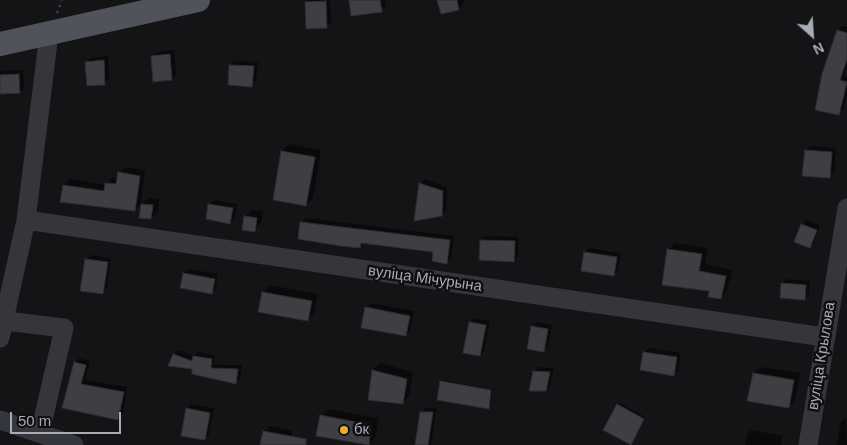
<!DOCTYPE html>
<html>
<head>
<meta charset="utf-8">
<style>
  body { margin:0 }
  #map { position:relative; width:847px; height:445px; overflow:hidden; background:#141416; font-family:Helvetica,sans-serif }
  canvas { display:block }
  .north { position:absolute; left:787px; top:10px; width:50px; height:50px; -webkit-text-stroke:4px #0f0f11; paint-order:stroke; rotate:154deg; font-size:14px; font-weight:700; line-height:20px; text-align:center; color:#a6abb6 }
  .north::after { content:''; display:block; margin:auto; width:18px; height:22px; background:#a6abb6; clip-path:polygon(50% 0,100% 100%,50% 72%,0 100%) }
  .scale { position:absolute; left:10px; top:412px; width:111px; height:22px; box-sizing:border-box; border:2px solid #a6abb6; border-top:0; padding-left:6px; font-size:15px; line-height:18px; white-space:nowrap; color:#a6abb6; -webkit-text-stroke:4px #0f0f11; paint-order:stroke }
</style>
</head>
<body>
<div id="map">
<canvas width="847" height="445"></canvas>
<div class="north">N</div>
<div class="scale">50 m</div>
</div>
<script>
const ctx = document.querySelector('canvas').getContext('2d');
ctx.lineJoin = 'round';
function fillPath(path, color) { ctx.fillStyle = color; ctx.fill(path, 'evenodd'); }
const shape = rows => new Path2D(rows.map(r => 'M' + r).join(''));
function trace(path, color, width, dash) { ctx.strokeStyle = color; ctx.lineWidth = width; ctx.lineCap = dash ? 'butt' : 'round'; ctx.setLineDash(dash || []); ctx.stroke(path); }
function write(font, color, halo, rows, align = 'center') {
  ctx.font = font + ' Helvetica,sans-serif'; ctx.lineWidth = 5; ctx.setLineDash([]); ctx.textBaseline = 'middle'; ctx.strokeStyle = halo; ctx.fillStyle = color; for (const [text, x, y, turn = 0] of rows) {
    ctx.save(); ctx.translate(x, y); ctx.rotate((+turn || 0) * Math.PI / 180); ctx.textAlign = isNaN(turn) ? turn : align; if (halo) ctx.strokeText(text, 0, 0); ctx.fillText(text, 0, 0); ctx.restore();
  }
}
const shadow = shape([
  [309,0,330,0,331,22,326,27,306,2],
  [350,0,385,0,386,6,381,10],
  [439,0,465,0,465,2,458,9],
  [842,26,847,27,847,66,844,76,847,76,847,94,844,109,839,114,824,74,838,30],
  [174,50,176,75,172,79,154,81,152,56,157,52],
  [108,56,109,79,104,83,87,62,91,58],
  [235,61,258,62,256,81,252,85,230,65],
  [23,70,24,88,20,92,0,93,0,71],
  [289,144,321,150,313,198,306,205,282,151],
  [811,146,836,148,834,172,829,177,806,150],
  [125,167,145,170,141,204,134,210,64,185,70,179,106,185,113,177,118,178,119,173],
  [425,179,447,187,446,210,441,214,421,184],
  [149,198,159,199,158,211,151,218,142,204],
  [214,200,237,204,235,218,230,222,210,204],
  [252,210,263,211,261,224,254,230,245,217],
  [306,218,454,236,451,258,447,262,435,251,365,242,360,247,302,223],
  [806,220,820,225,814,242,810,246,796,241,802,224],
  [485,236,519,237,518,256,514,261,481,240],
  [675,243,708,248,705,264,732,270,727,291,721,298,668,250],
  [589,248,621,253,618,270,614,275,585,252],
  [91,255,111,258,107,288,102,293,87,260],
  [189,269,218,274,216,288,211,293,182,287,184,273],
  [787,279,810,281,809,294,805,299,782,283],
  [270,285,318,294,314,313,307,320,263,292],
  [371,303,414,311,410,330,406,335,366,308],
  [475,318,490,321,484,351,480,355,470,323],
  [537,322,552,325,548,346,543,351,532,327],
  [649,348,681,353,678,370,673,374,645,352],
  [178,350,194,356,198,352,215,355,214,365,242,365,240,379,236,383,219,380,219,378,193,368,174,354],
  [79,358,90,361,85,380,127,387,123,414,118,418,63,407,75,363],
  [380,363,413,372,409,396,402,403,370,398,373,370],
  [538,367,554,368,550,385,546,390,534,372],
  [761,367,800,373,795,400,788,407,754,373],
  [443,380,493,389,490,406,488,408,441,382],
  [620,403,645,417,632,441,618,405],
  [191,404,214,408,209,435,204,439,187,409],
  [426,408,437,408,431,445,417,445,421,413],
  [328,409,378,418,376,437,369,444,321,416],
  [846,417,847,445,837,445,840,423],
  [270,426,292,431,289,445,262,445,264,432],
  [751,430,783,436,781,445,745,445,747,434]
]);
const building = shape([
  [349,0,380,0,382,12,351,16,349,0],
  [437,0,457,0,459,10,441,14,437,0],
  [326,1,327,28,306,29,305,2,326,1],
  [837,30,847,33,847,59,840,80,847,82,839,115,815,110,822,74,837,30],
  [170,54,172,80,153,82,151,56,170,54],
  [104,60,105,85,87,86,85,62,104,60],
  [229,65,254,66,252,87,228,85,229,65],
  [19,74,20,93,0,94,0,75,19,74],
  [805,150,832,152,830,178,802,176,805,150],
  [281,151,315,157,306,206,273,200,281,151],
  [118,172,140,176,135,211,60,202,63,185,104,191,105,183,116,184,118,172],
  [419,183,443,191,442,216,414,221,419,183],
  [141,204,153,205,151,219,139,218,141,204],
  [208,204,233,208,230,224,206,219,208,204],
  [244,216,257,218,255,232,242,230,244,216],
  [300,222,450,240,447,264,432,261,433,252,361,243,360,248,341,246,298,239,300,222],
  [801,224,817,230,810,248,794,242,801,224],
  [480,240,515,241,514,262,479,260,480,240],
  [667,249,702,254,699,271,726,276,721,299,708,297,709,291,662,285,667,249],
  [584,252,617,257,614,276,581,271,584,252],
  [85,259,108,262,103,294,80,291,85,259],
  [183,273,215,279,212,294,180,288,183,273],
  [781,283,806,285,805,300,780,298,781,283],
  [262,292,312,301,308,321,258,312,262,292],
  [365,307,410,316,406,336,361,328,365,307],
  [469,322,486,325,480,356,463,353,469,322],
  [531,326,548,329,544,352,527,349,531,326],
  [643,352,677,357,674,376,640,370,643,352],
  [173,354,192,361,193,356,212,359,211,368,238,369,236,384,192,374,192,369,168,366,173,354],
  [74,362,86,365,81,384,124,392,118,420,62,408,74,362],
  [372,370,407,379,403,404,368,400,372,370],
  [533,371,550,372,546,391,529,391,533,371],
  [753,373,794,380,789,408,747,401,753,373],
  [440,381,491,390,489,409,437,400,440,381],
  [617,404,644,419,631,445,603,430,617,404],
  [186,408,210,413,205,440,181,436,186,408],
  [420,412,433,412,428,445,415,445,420,412],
  [320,415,371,425,369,445,316,436,320,415],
  [263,431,306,439,306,445,260,445,263,431]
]);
const path = shape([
  [57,13,62,0]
]);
const minor = shape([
  [26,220,824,337],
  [5,321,64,328,40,433],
  [0,338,26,220,49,34],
  [0,420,74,445],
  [808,445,847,208]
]);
const major = shape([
  [0,44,198,0]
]);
const markers = [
  [344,430,5,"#f2ae30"]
];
const streetNames = [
  ["вуліца Мічурына",425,279,8],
  ["вуліца Крылова",822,356,-81]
];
const poiNames = [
  ["бк",354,430]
];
fillPath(shadow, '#0007');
fillPath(building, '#3e3f43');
trace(building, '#2e2e32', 1);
trace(path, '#3b3d42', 2.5, [2.5, 4]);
trace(minor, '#35363b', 19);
trace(major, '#51535a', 24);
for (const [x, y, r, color] of markers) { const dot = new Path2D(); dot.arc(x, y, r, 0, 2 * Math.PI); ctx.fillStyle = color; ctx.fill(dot); trace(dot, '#0f0f11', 2); }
write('15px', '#a6abb6', '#0f0f11', streetNames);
write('15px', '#a6abb6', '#0f0f11', poiNames, 'left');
</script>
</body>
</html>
